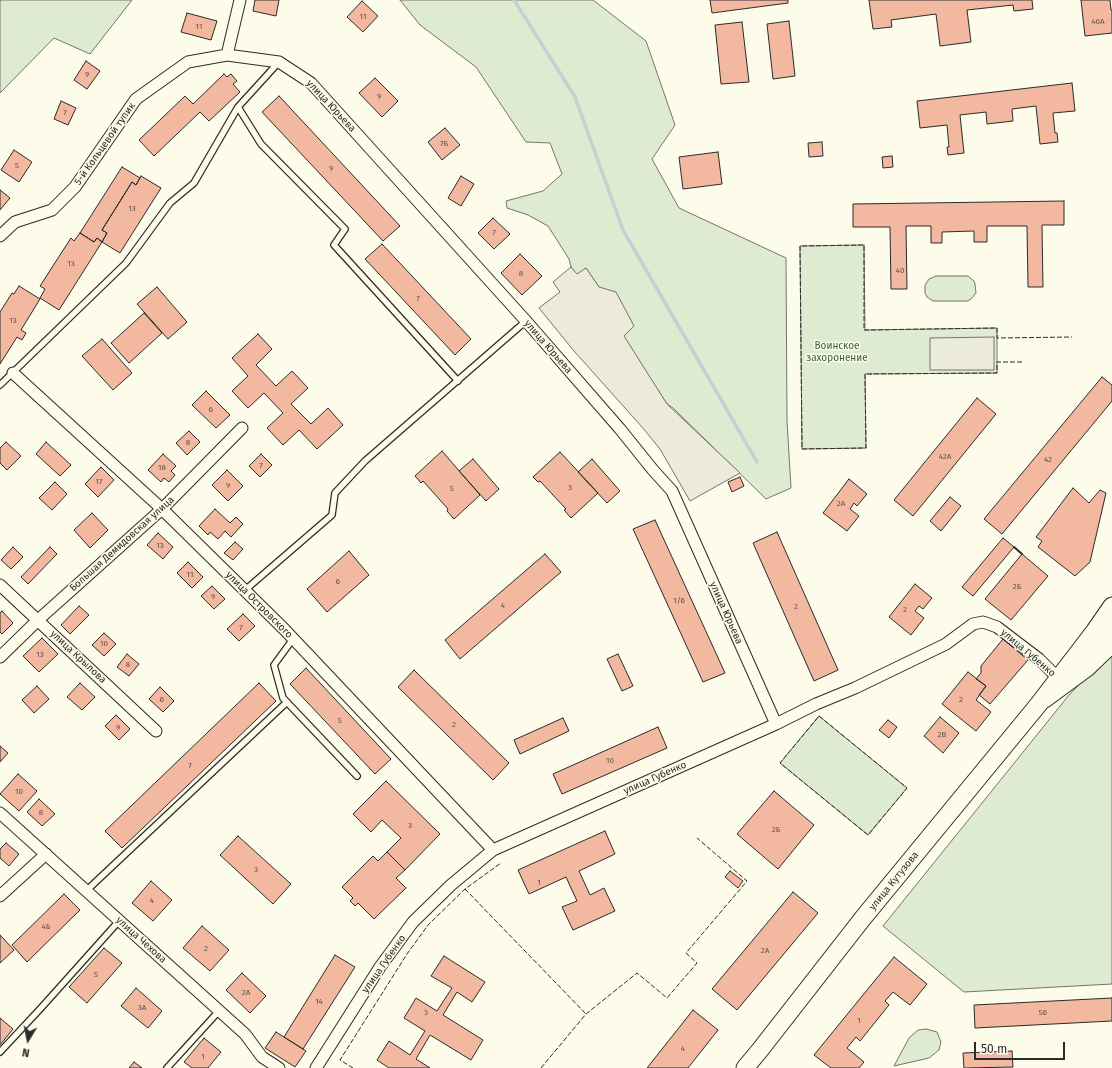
<!DOCTYPE html>
<html>
<head>
<meta charset="utf-8">
<style>
  body { margin:0 }
  #map { position:relative; width:1112px; height:1068px; overflow:hidden; background:#fdfbea; font-family:"Fira Sans",sans-serif }
  canvas { display:block }
  .north { position:absolute; left:8px; top:1020px; width:40px; height:40px; -webkit-text-stroke:3px #fdfbea; paint-order:stroke; rotate:190deg; font-size:11px; font-weight:700; line-height:16px; text-align:center; color:#2b2b2b }
  .north::after { content:''; display:block; margin:auto; width:14px; height:18px; background:#2b2b2b; clip-path:polygon(50% 0,100% 100%,50% 72%,0 100%) }
  .scale { position:absolute; left:974px; top:1042px; width:91px; height:18px; box-sizing:border-box; border:2px solid #2b2b2b; border-top:0; padding-left:5px; font-size:12px; line-height:14px; white-space:nowrap; color:#2b2b2b; -webkit-text-stroke:3px #fdfbea; paint-order:stroke }
</style>
</head>
<body>
<div id="map">
<canvas width="1112" height="1068"></canvas>
<div class="north">N</div>
<div class="scale">50 m</div>
</div>
<script>
const ctx = document.querySelector('canvas').getContext('2d');
ctx.lineJoin = 'round';
function fillPath(path, color) { ctx.fillStyle = color; ctx.fill(path, 'evenodd'); }
const shape = rows => new Path2D(rows.map(r => 'M' + r).join(''));
function trace(path, color, width, dash) { ctx.strokeStyle = color; ctx.lineWidth = width; ctx.lineCap = dash ? 'butt' : 'round'; ctx.setLineDash(dash || []); ctx.stroke(path); }
function write(font, color, halo, rows, align = 'center') {
  ctx.font = font + ' "Fira Sans",sans-serif'; ctx.lineWidth = 3; ctx.setLineDash([]); ctx.textBaseline = 'middle'; ctx.strokeStyle = halo; ctx.fillStyle = color; for (const [text, x, y, turn = 0] of rows) {
    ctx.save(); ctx.translate(x, y); ctx.rotate((+turn || 0) * Math.PI / 180); ctx.textAlign = isNaN(turn) ? turn : align; if (halo) ctx.strokeText(text, 0, 0); ctx.fillText(text, 0, 0); ctx.restore();
  }
}
const green = shape([
  [0,0,132,0,90,54,54,38,0,93,0,0],
  [400,0,593,0,646,41,675,125,652,159,679,208,786,258,787,421,791,488,766,499,673,408,667,404,623,336,599,287,586,268,577,275,571,267,569,259,548,226,528,215,507,208,506,201,543,191,562,174,550,143,526,142,476,67,420,25,400,0],
  [864,245,865,330,997,328,997,373,865,374,866,448,802,449,800,246,864,245],
  [936,276,968,276,974,281,975,284,976,293,971,299,968,301,933,301,927,297,925,293,925,285,929,279,936,276],
  [1112,651,1112,984,964,992,883,926,1069,695,1112,651],
  [819,716,907,788,868,835,780,763,819,716],
  [926,1029,937,1032,941,1042,939,1050,929,1058,894,1066,909,1038,918,1030,926,1029]
]);
const parking = shape([
  [571,267,577,274,586,268,599,287,616,292,634,326,624,336,667,404,740,473,690,501,660,449,642,427,574,351,539,308,560,292,553,282,571,267],
  [994,337,994,370,930,370,930,338,994,337]
]);
const stream = shape([
  [514,0,575,97,623,230,757,462]
]);
const building = shape([
  [255,0,279,0,276,16,253,11,255,0],
  [710,0,788,0,788,3,712,13,710,0],
  [869,0,1032,0,1033,9,1014,11,1013,5,967,10,971,42,940,46,936,14,891,20,892,27,873,29,869,0],
  [1081,0,1110,0,1111,10,1112,10,1112,33,1085,36,1081,0],
  [362,1,378,16,363,32,347,17,362,1],
  [187,13,217,21,211,40,181,32,187,13],
  [789,21,795,76,773,79,767,24,789,21],
  [742,22,749,82,721,84,715,25,742,22],
  [86,61,100,71,87,89,74,80,86,61],
  [224,74,227,77,231,74,237,81,233,84,240,92,209,121,200,112,154,156,139,140,185,96,193,104,224,74],
  [375,78,398,101,382,117,359,93,375,78],
  [1072,83,1075,111,1053,113,1055,133,1057,133,1058,142,1040,144,1036,106,1012,109,1013,121,987,124,986,112,960,115,964,153,948,155,947,147,949,147,947,125,920,128,917,101,1072,83],
  [279,96,400,226,383,241,262,112,279,96],
  [61,101,76,108,68,125,54,119,61,101],
  [445,128,460,145,442,160,428,142,445,128],
  [822,142,823,156,809,157,808,143,822,142],
  [14,150,32,162,19,182,1,170,14,150],
  [718,152,722,184,683,189,679,157,718,152],
  [892,156,893,167,883,168,882,157,892,156],
  [122,167,140,178,136,185,132,182,102,230,107,233,102,242,97,238,94,242,80,233,122,167],
  [141,176,161,188,120,253,102,242,107,233,102,230,132,182,136,185,141,176],
  [461,176,474,184,461,206,448,198,461,176],
  [0,190,10,198,0,210,0,190],
  [1064,201,1064,225,1042,225,1043,287,1028,287,1027,226,987,226,987,242,974,242,974,231,942,232,942,243,931,243,931,226,906,226,907,289,891,289,890,227,853,227,853,204,1064,201],
  [493,218,510,234,494,249,478,233,493,218],
  [80,233,94,242,97,238,102,242,59,310,40,298,45,289,40,286,71,238,74,241,80,233],
  [382,244,471,339,455,355,365,259,382,244],
  [520,254,542,276,522,295,501,273,520,254],
  [19,286,40,299,21,330,26,333,22,340,17,337,0,364,0,312,12,293,14,294,19,286],
  [157,287,187,322,168,339,137,304,157,287],
  [144,313,162,333,129,363,111,343,144,313],
  [258,334,272,349,256,365,276,386,292,371,308,388,291,404,311,424,328,408,343,425,317,449,299,430,283,445,267,428,283,413,264,393,248,408,232,391,248,376,232,358,258,334],
  [102,339,132,373,113,390,82,356,102,339],
  [1102,377,1112,385,1112,401,1002,534,984,519,1102,377],
  [206,391,230,415,216,428,192,405,206,391],
  [977,398,996,414,913,516,894,500,977,398],
  [189,431,200,442,187,455,176,443,189,431],
  [6,442,21,456,7,470,0,463,0,448,6,442],
  [46,442,71,465,60,476,36,454,46,442],
  [442,451,480,495,454,519,447,511,448,509,423,481,421,483,415,476,442,451],
  [560,452,598,493,571,518,564,510,566,509,540,481,538,482,533,477,560,452],
  [163,454,176,466,171,471,175,475,169,482,164,478,161,482,148,470,163,454],
  [261,454,272,465,260,477,249,466,261,454],
  [473,459,499,489,486,501,459,471,473,459],
  [592,459,620,491,607,503,578,472,592,459],
  [101,467,114,480,98,497,85,484,101,467],
  [227,470,243,486,228,501,212,485,227,470],
  [740,477,744,486,732,492,728,482,740,477],
  [849,479,867,494,857,506,854,503,850,509,859,516,847,531,823,513,849,479],
  [55,482,67,494,52,510,39,498,55,482],
  [1073,488,1089,503,1100,490,1106,493,1090,562,1075,576,1038,547,1042,541,1036,537,1073,488],
  [950,497,961,506,941,531,930,521,950,497],
  [215,509,230,523,236,517,243,524,231,537,225,531,218,539,210,532,208,535,199,526,215,509],
  [92,513,108,530,90,548,74,530,92,513],
  [655,520,725,673,703,682,633,529,655,520],
  [777,532,838,670,814,681,753,543,777,532],
  [158,533,173,547,163,559,147,545,158,533],
  [1003,538,1014,547,973,596,962,587,1003,538],
  [235,542,243,549,233,560,224,553,235,542],
  [13,547,23,557,11,569,1,560,13,547],
  [50,547,57,554,28,584,21,577,50,547],
  [349,551,369,575,327,612,307,589,349,551],
  [545,554,561,572,460,659,445,640,545,554],
  [1022,554,1048,576,1011,620,985,599,1022,554],
  [188,562,203,577,192,588,177,573,188,562],
  [915,584,932,598,923,609,919,606,915,611,924,618,911,635,889,617,915,584],
  [212,586,225,599,214,609,201,596,212,586],
  [79,606,89,615,70,634,61,625,79,606],
  [2,611,13,623,2,634,0,632,0,613,2,611],
  [243,614,255,626,239,641,227,629,243,614],
  [104,633,116,644,104,656,92,645,104,633],
  [42,638,58,654,39,672,23,656,42,638],
  [1003,639,1028,660,990,704,979,695,986,686,976,679,981,673,981,666,1003,639],
  [127,654,139,664,129,676,117,667,127,654],
  [618,654,633,686,622,691,607,659,618,654],
  [306,668,391,759,375,774,290,684,306,668],
  [414,670,509,763,493,780,398,687,414,670],
  [968,672,986,686,976,700,991,712,976,731,942,704,968,672],
  [80,683,95,697,82,710,67,697,80,683],
  [259,683,276,701,122,848,105,831,259,683],
  [37,686,49,699,34,713,22,700,37,686],
  [160,687,174,701,163,712,149,699,160,687],
  [116,715,130,729,119,740,105,726,116,715],
  [940,717,959,733,943,753,924,736,940,717],
  [563,718,569,731,520,754,514,740,563,718],
  [888,720,897,727,889,738,879,730,888,720],
  [658,727,667,748,562,794,553,774,658,727],
  [0,746,8,753,0,762,0,746],
  [18,774,37,791,19,811,0,794,18,774],
  [386,781,440,834,405,870,387,852,401,838,382,820,371,832,353,814,386,781],
  [774,791,814,825,778,869,737,834,774,791],
  [39,799,55,814,42,826,27,812,39,799],
  [605,831,615,854,579,871,590,895,604,888,615,911,573,930,562,907,577,901,566,877,529,894,518,870,605,831],
  [238,836,291,884,273,904,220,855,238,836],
  [6,843,19,854,9,866,0,858,0,849,6,843],
  [387,852,405,870,396,878,406,888,374,919,358,903,355,906,350,901,353,898,342,887,373,856,378,861,387,852],
  [730,871,743,881,738,888,725,877,730,871],
  [151,881,172,900,153,921,132,903,151,881],
  [793,892,818,913,737,1010,712,989,793,892],
  [64,894,80,910,27,962,12,945,64,894],
  [202,926,229,950,210,971,183,948,202,926],
  [0,935,14,950,0,963,0,935],
  [104,948,122,963,87,1003,69,987,104,948],
  [335,955,355,967,303,1049,284,1037,335,955],
  [444,956,485,982,472,1002,457,992,443,1015,483,1040,471,1060,430,1035,416,1059,430,1068,389,1068,377,1060,389,1041,410,1055,425,1031,404,1018,416,998,437,1011,452,988,431,976,444,956],
  [894,957,927,984,910,1005,893,992,885,1001,889,1005,860,1041,856,1037,847,1048,864,1062,859,1068,831,1068,814,1055,894,957],
  [242,973,266,996,250,1013,226,990,242,973],
  [136,988,162,1011,148,1028,121,1006,136,988],
  [1112,998,1112,1021,975,1028,974,1005,1112,998],
  [693,1010,718,1030,688,1068,647,1068,693,1010],
  [0,1018,13,1029,0,1045,0,1018],
  [276,1032,306,1051,295,1067,265,1048,276,1032],
  [204,1038,221,1052,208,1068,192,1068,184,1062,204,1038],
  [1012,1051,1013,1067,964,1068,963,1053,1012,1051],
  [134,1062,142,1068,129,1068,134,1062]
]);
const lane = shape([
  [238,107,261,144,345,229,334,245,458,381],
  [0,385,126,263,170,203,194,183,238,107,279,62],
  [244,591,332,515,335,493,365,461,526,321],
  [293,639,274,665,283,698,357,776],
  [86,891,287,702],
  [0,1052,41,1008,119,921],
  [167,1068,219,1011]
]);
const street = shape([
  [227,55,240,0],
  [0,236,15,222,52,210,75,187,136,99,188,62,227,55,279,62,311,83,526,321,620,429,653,470,672,491,776,724],
  [13,373,162,509,284,629,493,850],
  [0,585,156,731],
  [0,657,38,620,162,509,242,428],
  [0,813,245,1034,262,1057,279,1068],
  [0,896,46,854],
  [316,1068,380,967,413,922,451,885,493,850,776,724,816,704,855,688,946,644,973,624,983,622,997,627,1039,659,1059,679]
]);
const secondary = shape([
  [1045,700,1087,669,1112,645]
]);
const primary = shape([
  [1078,669,1112,629],
  [745,1068,760,1050,863,918,1038,705,1094,632,1112,606]
]);
const fence = shape([
  [1022,362,997,362,997,373,865,374,866,448,802,449,800,246,864,245,864,330,997,328,997,338,1072,337],
  [819,716,907,788,868,835,780,763,819,716],
  [465,889,586,1014],
  [353,1068,340,1060,407,954,428,925,465,889,501,863],
  [541,1068,586,1014,637,973,667,998,697,963,686,953,747,881,697,838]
]);
const wall = shape([
  [1014,547,1022,554]
]);
const numberNames = [
  ["11",363,17],
  ["40А",1098,22],
  ["11",199,27],
  ["9",87,75],
  ["9",379,97],
  ["7",65,113],
  ["7Б",444,144],
  ["5",17,166],
  ["9",331,169],
  ["13",132,209],
  ["7",494,233],
  ["13",71,264],
  ["40",900,271],
  ["8",521,274],
  ["7",418,299],
  ["13",13,321],
  ["6",211,410],
  ["8",188,443],
  ["42А",945,457],
  ["42",1048,460],
  ["7",261,466],
  ["18",162,468],
  ["17",99,482],
  ["9",228,486],
  ["3",570,488],
  ["5",452,489],
  ["2А",841,504],
  ["13",160,546],
  ["11",190,575],
  ["6",338,582],
  ["2Б",1017,587],
  ["9",213,597],
  ["1/6",679,601],
  ["4",503,606],
  ["2",796,607],
  ["2",905,610],
  ["7",241,628],
  ["10",104,644],
  ["13",40,655],
  ["8",128,665],
  ["6",162,700],
  ["2",961,700],
  ["5",340,721],
  ["2",454,725],
  ["9",118,728],
  ["2В",942,735],
  ["10",610,761],
  ["7",190,766],
  ["10",19,792],
  ["8",41,813],
  ["3",410,826],
  ["2Б",776,830],
  ["3",256,870],
  ["1",539,883],
  ["4",152,901],
  ["4Б",46,927],
  ["2",206,949],
  ["2А",765,951],
  ["5",96,975],
  ["2А",246,993],
  ["14",319,1002],
  ["3А",142,1008],
  ["3",426,1013],
  ["56",1043,1013],
  ["1",859,1021],
  ["4",683,1049],
  ["1",203,1057]
];
const streetNames = [
  ["улица Юрьева",331,106,47],
  ["5-й Кольцевой тупик",105,144,-55],
  ["улица Юрьева",548,347,49],
  ["Большая Демидовская улица",122,544,-42],
  ["улица Островского",259,605,45],
  ["улица Юрьева",726,613,66],
  ["улица Губенко",1028,653,40],
  ["улица Крылова",78,657,43],
  ["улица Губенко",655,778,-24],
  ["улица Кутузова",894,881,-51],
  ["улица Чехова",141,940,42],
  ["улица Губенко",384,964,-55]
];
const parkNames = [
  ["Воинское",837,346],
  ["захоронение",837,358]
];
fillPath(green, '#deebd1');
trace(green, '#74746e', 1);
fillPath(parking, '#eceadb');
trace(parking, '#74746e', 1);
trace(stream, '#c7d0d0', 3.5);
fillPath(building, '#f2b8a0');
trace(building, '#2b2b2b', 1);
trace(lane, '#2b2b2b', 8);
trace(street, '#2b2b2b', 13);
trace(secondary, '#2b2b2b', 17);
trace(primary, '#2b2b2b', 19);
trace(lane, '#fdfbea', 5.5);
trace(street, '#fdfbea', 11);
trace(secondary, '#fdfbea', 15);
trace(primary, '#fdfbea', 17);
trace(fence, '#2b2b2b', 1, [5, 2]);
trace(wall, '#2b2b2b', 2);
write('8px', '#5d4e48', null, numberNames);
write('10px', '#2b2b2b', '#fdfbea', streetNames);
write('10px', '#34623c', '#fdfbea', parkNames);
</script>
</body>
</html>
